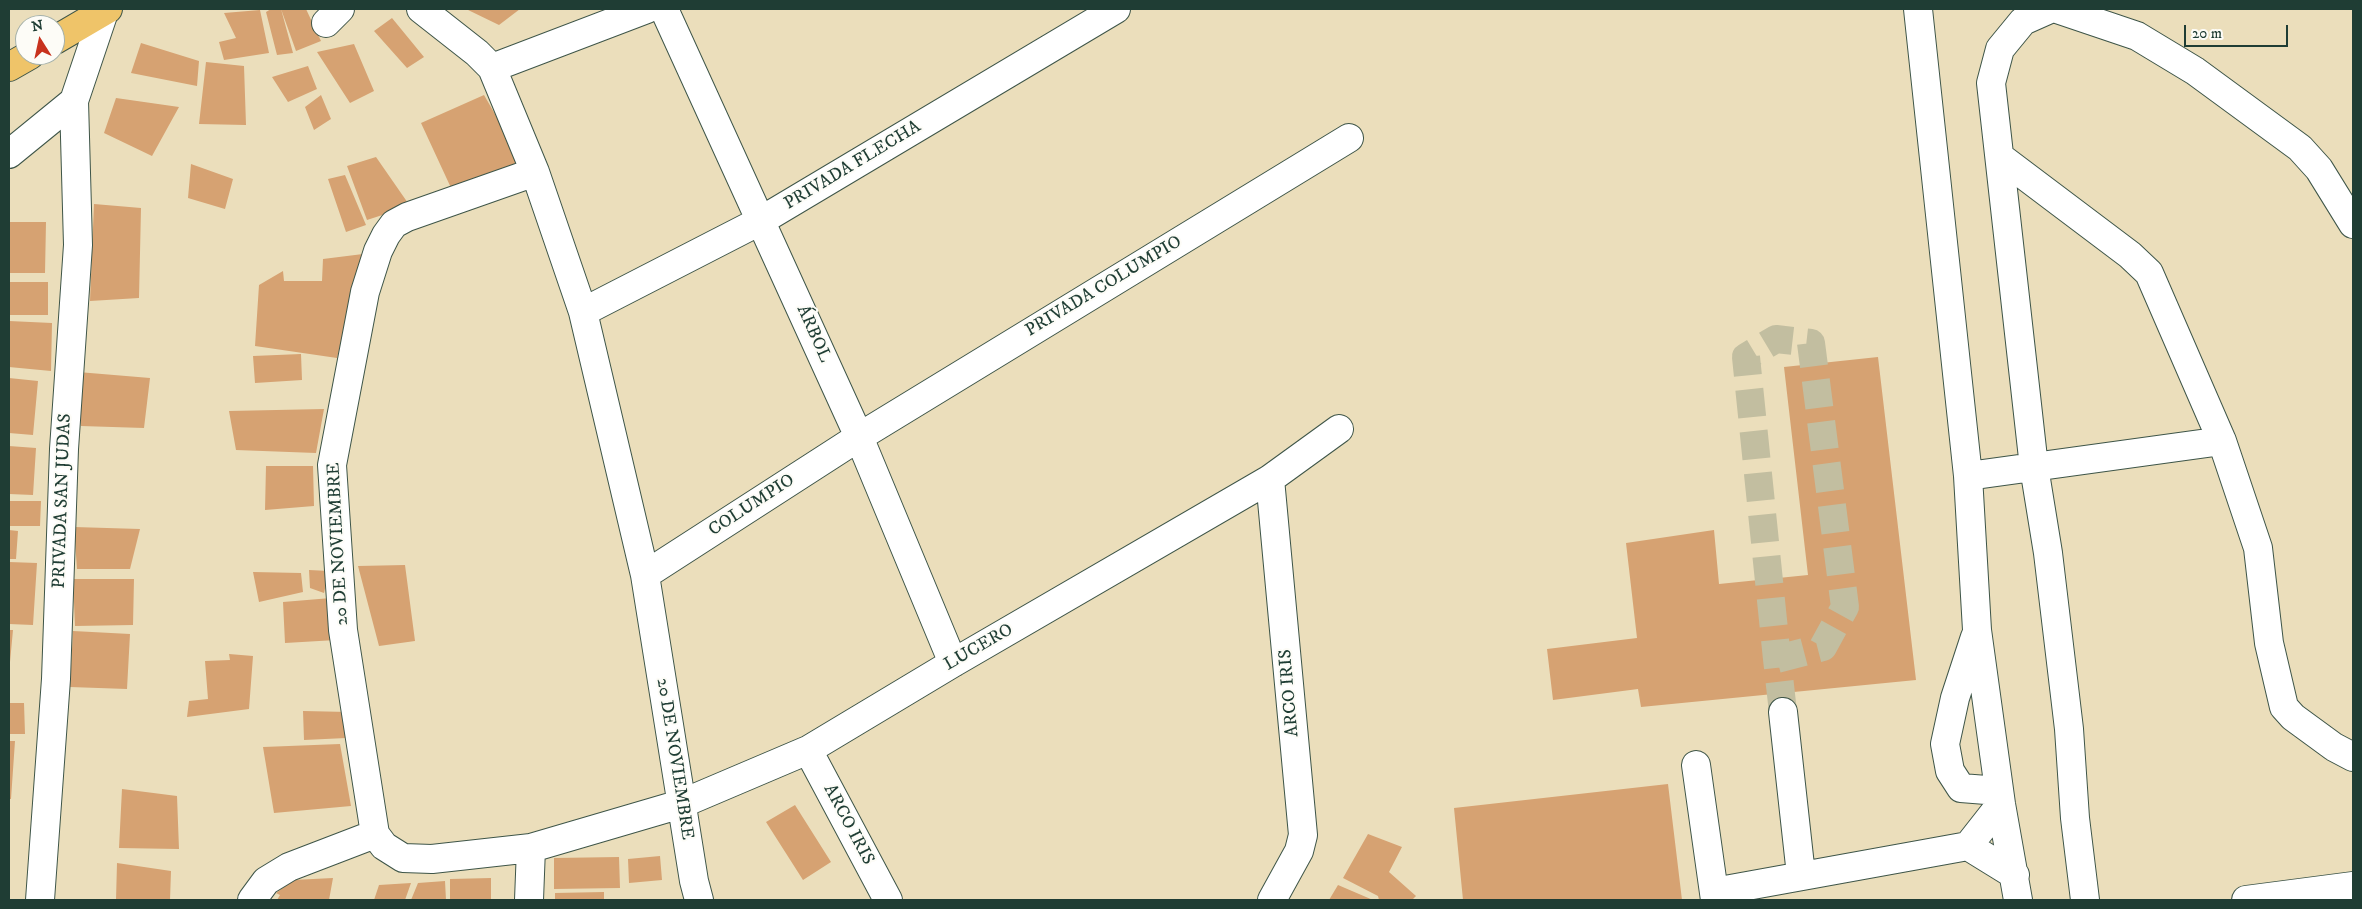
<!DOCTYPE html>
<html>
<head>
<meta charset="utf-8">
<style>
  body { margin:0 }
  #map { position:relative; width:2362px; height:909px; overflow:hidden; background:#ebdebb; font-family:"IM FELL DW Pica",serif }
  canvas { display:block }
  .frame { position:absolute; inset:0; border:10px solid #1f3d34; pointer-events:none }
  .north { position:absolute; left:15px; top:15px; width:50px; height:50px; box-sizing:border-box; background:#fdfcf7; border:1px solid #a4b0a9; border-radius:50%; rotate:350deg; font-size:14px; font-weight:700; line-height:20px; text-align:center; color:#1f3d34 }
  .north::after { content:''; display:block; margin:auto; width:18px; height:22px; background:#c8321e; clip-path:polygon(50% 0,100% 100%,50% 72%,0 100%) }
  .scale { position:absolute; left:2184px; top:25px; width:104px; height:22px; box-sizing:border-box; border:2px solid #1f3d34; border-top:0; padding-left:6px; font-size:15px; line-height:18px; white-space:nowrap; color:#1f3d34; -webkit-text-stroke:4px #fdfcf7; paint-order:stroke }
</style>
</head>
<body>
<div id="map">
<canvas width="2362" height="909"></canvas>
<div class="frame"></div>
<div class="north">N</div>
<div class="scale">20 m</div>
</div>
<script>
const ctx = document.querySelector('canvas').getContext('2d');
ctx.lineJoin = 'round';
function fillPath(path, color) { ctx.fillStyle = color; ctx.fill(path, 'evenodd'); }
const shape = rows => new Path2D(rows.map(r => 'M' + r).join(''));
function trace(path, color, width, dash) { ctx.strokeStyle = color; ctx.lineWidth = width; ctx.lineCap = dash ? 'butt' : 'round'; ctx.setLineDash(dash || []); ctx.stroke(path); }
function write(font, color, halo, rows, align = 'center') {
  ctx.font = font + ' "IM FELL DW Pica",serif'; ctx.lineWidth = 4; ctx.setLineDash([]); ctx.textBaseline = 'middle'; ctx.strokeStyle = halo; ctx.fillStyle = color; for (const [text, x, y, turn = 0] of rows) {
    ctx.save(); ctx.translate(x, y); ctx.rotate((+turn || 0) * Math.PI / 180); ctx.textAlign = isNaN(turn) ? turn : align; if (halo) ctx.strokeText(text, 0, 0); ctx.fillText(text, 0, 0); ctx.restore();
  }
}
const building = shape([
  [271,9,281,9,293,53,277,55,266,12],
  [281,9,306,9,321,41,296,51],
  [466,9,520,9,499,25],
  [260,10,269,53,224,60,219,42,236,38,224,13],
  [392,18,424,57,407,68,374,31],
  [141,43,199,61,197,86,131,73],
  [354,44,374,91,350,103,317,52],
  [206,62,244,66,246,125,199,124],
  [308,66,317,89,288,102,272,77],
  [321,95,331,119,314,130,305,107],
  [484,95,522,161,452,190,421,123],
  [116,98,179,107,152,156,104,133],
  [376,157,410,206,367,220,347,166],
  [191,164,233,179,225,209,188,198],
  [345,175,366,225,346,232,328,179],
  [94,204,141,208,139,298,90,301],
  [9,222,46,222,45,273,9,273],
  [363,254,337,358,255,346,259,285,283,271,284,281,322,281,323,259],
  [9,282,48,282,48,315,9,315],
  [9,321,52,323,51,371,9,367],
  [301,354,302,380,255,383,253,356],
  [1878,357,1916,680,1641,707,1638,689,1553,700,1547,649,1637,638,1626,543,1714,530,1719,584,1808,575,1784,367],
  [78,372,150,378,144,428,81,426],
  [9,378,38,381,33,435,9,433],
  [324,409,316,453,236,450,229,411],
  [9,446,36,448,33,495,9,494],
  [266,466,313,466,314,506,265,510],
  [9,501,41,501,40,526,9,526],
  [74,527,140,529,130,569,77,569],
  [9,530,18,531,16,559,9,559],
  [9,562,37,563,33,625,9,624],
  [405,565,415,641,379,646,358,566],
  [309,570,329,571,324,593,310,588],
  [253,572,301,573,303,592,259,602],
  [73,579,134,579,133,625,75,626],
  [331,598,336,640,285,643,283,602],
  [9,630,13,630,10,662,9,662],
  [73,631,130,634,127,689,70,687],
  [229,654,253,656,249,709,187,717,189,701,208,699,205,661,230,660],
  [9,703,24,703,25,734,9,734],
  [303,711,349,712,346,738,304,740],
  [9,741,15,741,11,799,9,799],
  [340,744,351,806,274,813,263,747],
  [1668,784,1682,900,1463,900,1454,808],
  [122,789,177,796,179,849,119,848],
  [795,805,831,862,803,880,766,822],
  [1368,834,1402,847,1389,872,1416,896,1412,900,1379,900,1378,896,1343,878],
  [660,856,662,880,629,883,628,859],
  [619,857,620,888,554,889,554,858],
  [117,863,171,871,170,900,116,900],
  [333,878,329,900,277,900,280,895,276,893,293,880],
  [491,878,491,900,450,900,450,879],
  [445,881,446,900,411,900,418,883],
  [411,883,405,900,374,900,379,885],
  [1338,885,1373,900,1329,900],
  [604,892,604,900,555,900,555,893]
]);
const minorTunnel = shape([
  [1777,659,1823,647,1845,607,1811,343,1776,339,1746,357,1777,659,1783,712]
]);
const minor = shape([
  [421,9,477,53,492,68,535,172,583,312,645,575,694,881,699,900],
  [664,9,859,437,953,663],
  [1918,9,1968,476,1977,630,2001,804,2018,900],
  [2050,9,2023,21,2000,49,1991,83,2034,467,2048,553,2069,729,2075,818,2085,900],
  [2057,9,2137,36,2195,71,2300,148,2319,169,2353,224],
  [326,23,340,9],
  [492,68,647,9],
  [9,154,74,101,105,9],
  [2000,157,2130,255,2149,273,2222,441,2258,548,2269,643,2284,707,2293,717,2334,747,2353,757],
  [535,172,407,217,394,224,386,235,378,251,365,292,332,465,343,630,375,834,384,846,403,858,432,859,531,848,681,804,808,750,953,663,1270,479,1339,429],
  [583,312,762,220,1116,9],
  [1968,476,2222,441],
  [1270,479,1303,835,1299,851,1272,900],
  [645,575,859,437,1349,138],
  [1975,637,1955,698,1945,744,1950,771,1961,788,1999,791],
  [1783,712,1801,875],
  [808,750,888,900],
  [1696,765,1715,900],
  [1968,846,2015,875],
  [1714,892,1968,846,2001,804],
  [40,900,56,679,64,449,78,245,74,101],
  [252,900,266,881,289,867,375,834],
  [529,900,531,848],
  [2246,900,2353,886]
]);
const major = shape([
  [55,40,108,9],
  [9,67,30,55]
]);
const streetNames = [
  ["PRIVADA FLECHA",853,166,-31],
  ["PRIVADA COLUMPIO",1104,287,-31],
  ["ÁRBOL",813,334,66],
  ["PRIVADA SAN JUDAS",63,501,-88],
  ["COLUMPIO",752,506,-33],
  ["20 DE NOVIEMBRE",339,544,-93],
  ["LUCERO",979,648,-30],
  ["ARCO IRIS",1290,693,-95],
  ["20 DE NOVIEMBRE",674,759,81],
  ["ARCO IRIS",848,825,62]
];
fillPath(building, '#d6a272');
trace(minorTunnel, '#c2bea0', 28, [28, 14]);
trace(minor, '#3e5548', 30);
trace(major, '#3e5548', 30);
trace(minor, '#fff', 28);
trace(major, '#efc469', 28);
write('18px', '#1f3d34', '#fdfcf7', streetNames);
</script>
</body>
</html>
